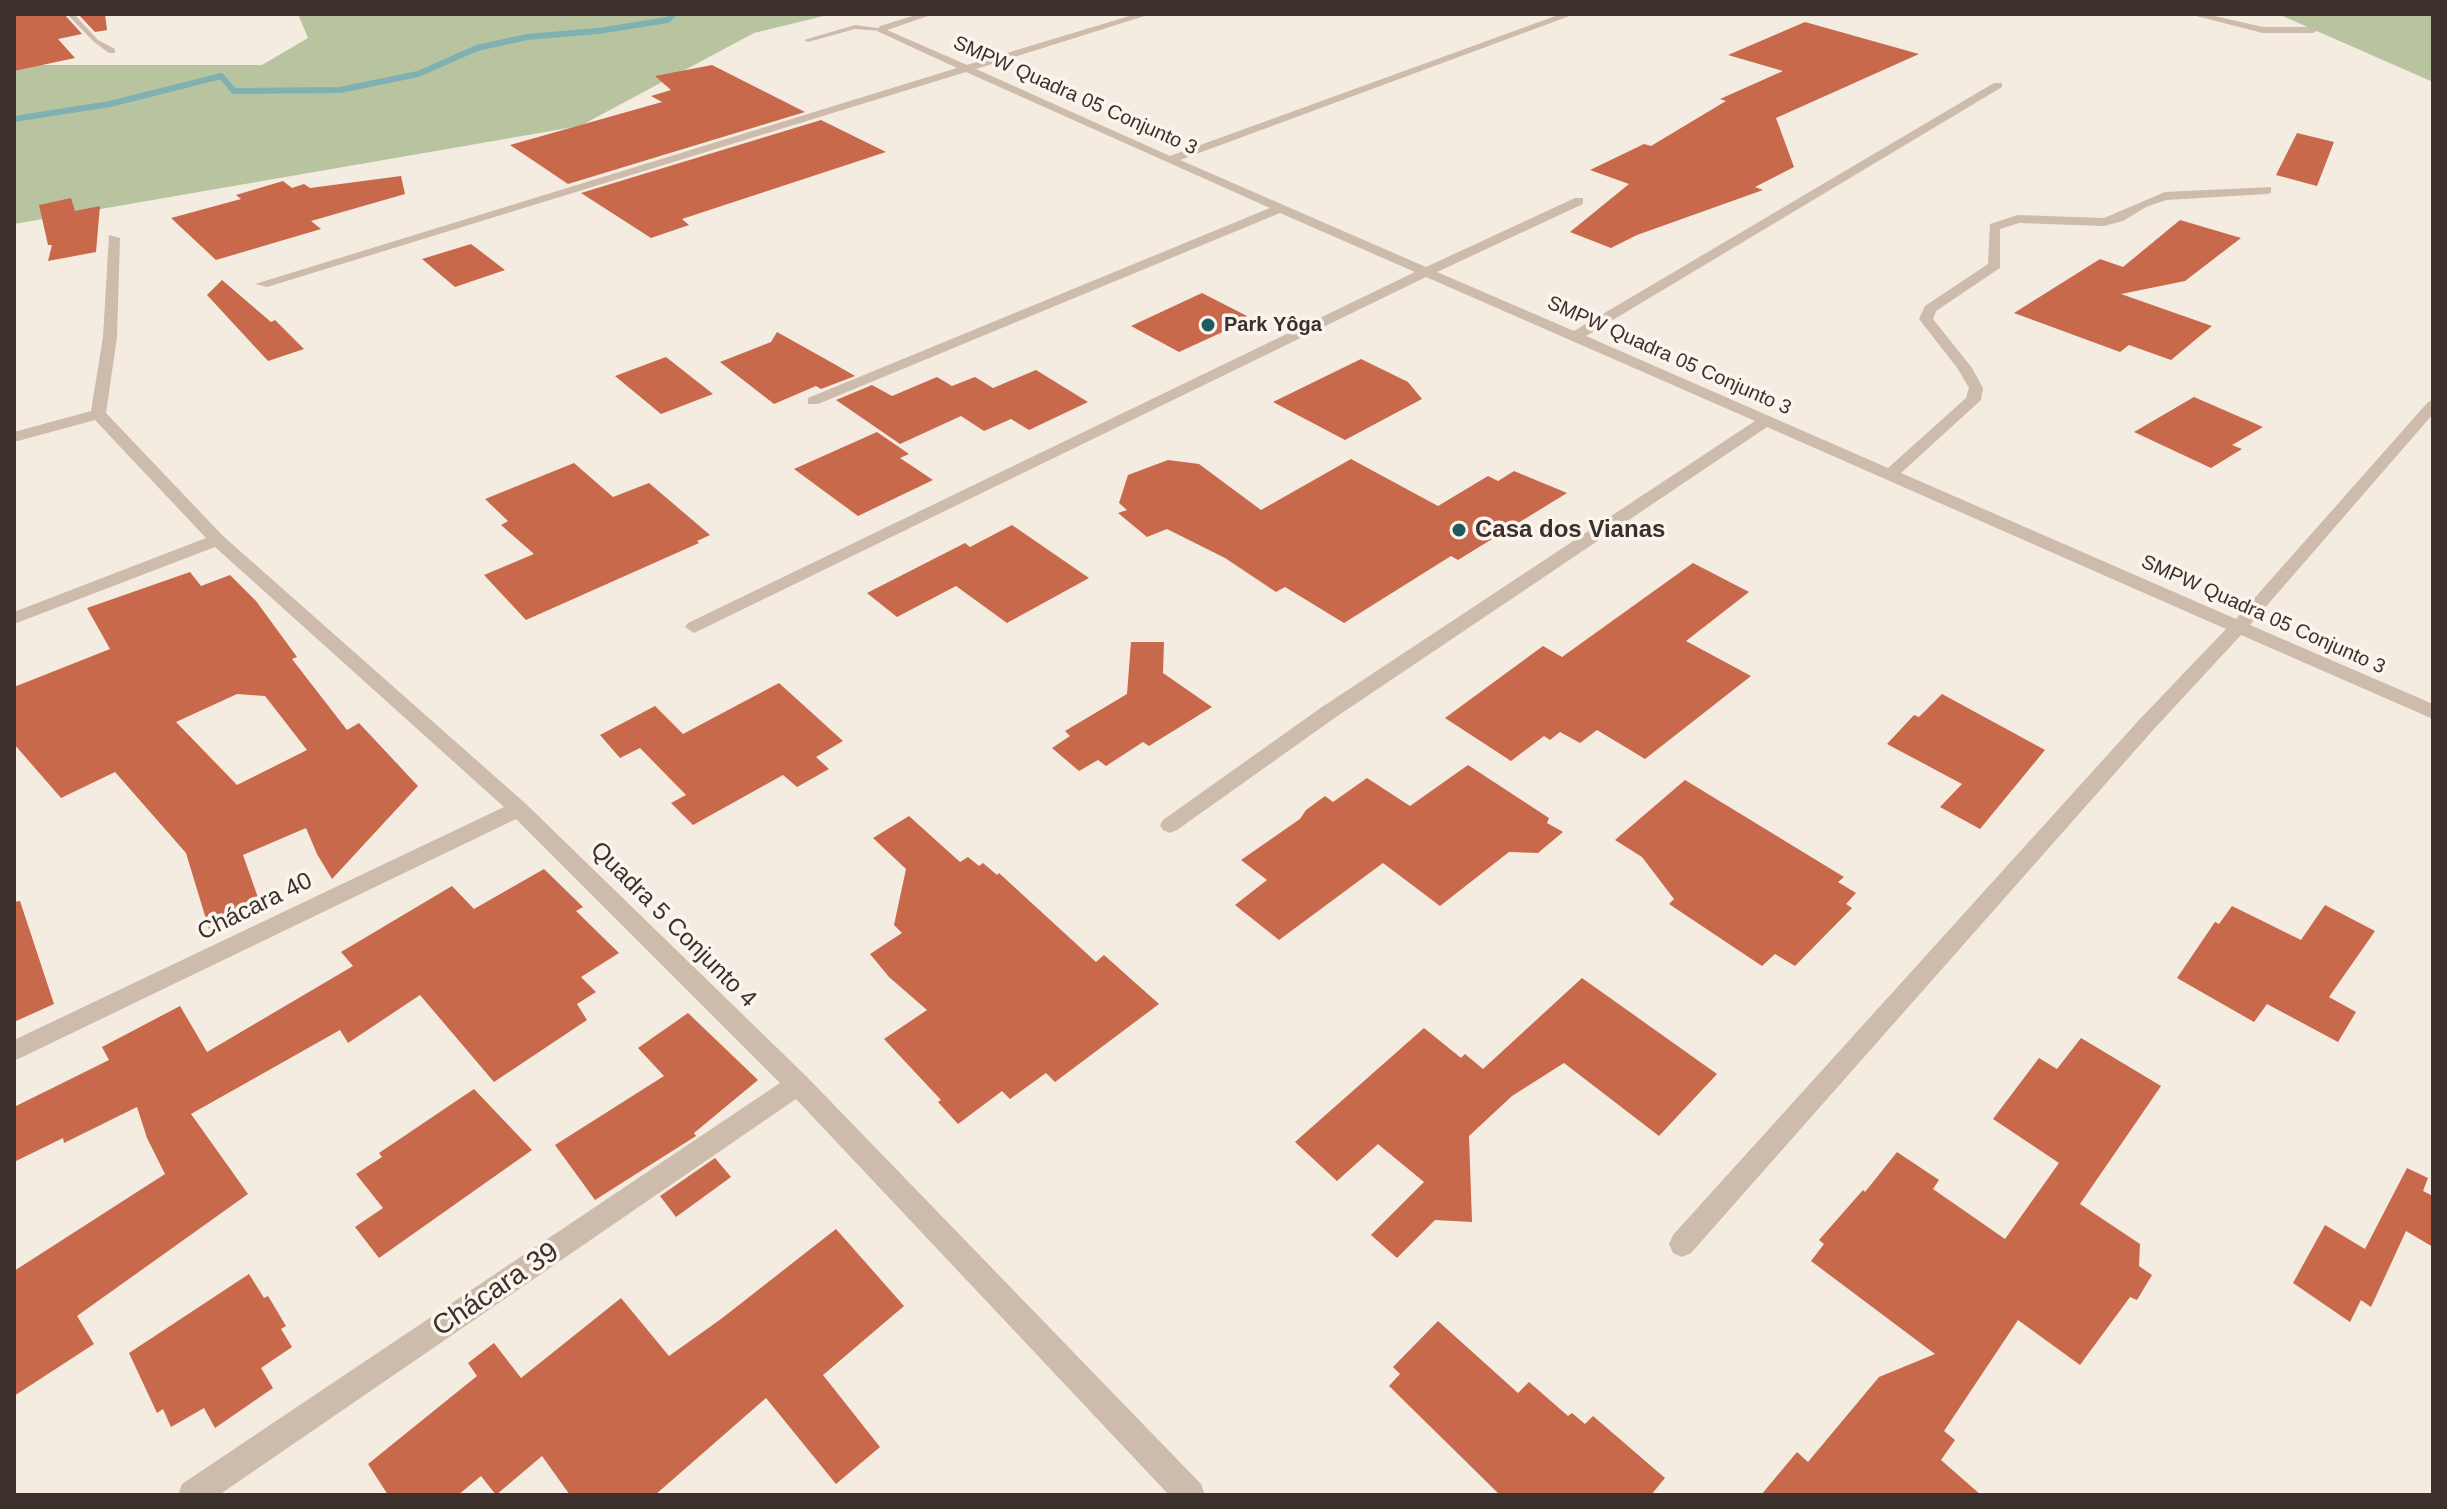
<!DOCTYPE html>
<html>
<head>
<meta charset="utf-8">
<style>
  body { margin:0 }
  #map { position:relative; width:2447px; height:1509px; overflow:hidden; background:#f4ebe1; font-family:Arial,sans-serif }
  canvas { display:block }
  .frame { position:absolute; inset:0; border:16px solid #3b302b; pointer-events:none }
</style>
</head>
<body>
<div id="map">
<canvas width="2447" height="1509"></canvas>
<div class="frame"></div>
</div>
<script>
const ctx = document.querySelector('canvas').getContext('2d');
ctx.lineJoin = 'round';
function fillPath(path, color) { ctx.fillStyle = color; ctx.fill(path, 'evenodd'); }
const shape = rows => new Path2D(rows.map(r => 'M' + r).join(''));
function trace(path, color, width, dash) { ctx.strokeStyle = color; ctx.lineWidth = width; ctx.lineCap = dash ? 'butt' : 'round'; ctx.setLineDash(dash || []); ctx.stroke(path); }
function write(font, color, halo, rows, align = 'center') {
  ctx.font = font + ' Arial,sans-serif'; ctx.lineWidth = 7; ctx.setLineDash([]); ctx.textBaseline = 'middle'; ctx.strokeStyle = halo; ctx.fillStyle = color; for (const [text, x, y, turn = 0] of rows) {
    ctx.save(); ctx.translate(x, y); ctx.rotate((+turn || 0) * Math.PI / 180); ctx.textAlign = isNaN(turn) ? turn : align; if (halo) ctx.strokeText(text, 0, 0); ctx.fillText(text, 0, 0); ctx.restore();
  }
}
const green = shape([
  [298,14,832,14,754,33,580,126,14,224,14,70,39,65,262,65,308,38],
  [2278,14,2433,14,2433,82]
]);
const stream = shape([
  [14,119,110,104,221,76,234,91,340,90,418,74,477,48,527,37,598,31,668,20,673,14]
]);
const building = shape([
  [14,14,64,14,82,34,58,39,75,58,14,71],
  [78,14,105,14,107,30,95,32],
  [1805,22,1919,54,1776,118,1794,167,1755,187,1763,190,1637,235,1611,248,1570,232,1629,184,1590,170,1644,144,1651,146,1726,101,1720,99,1783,71,1728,55],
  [712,65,805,112,568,184,510,145,662,102,651,96,671,90,655,76],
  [821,120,886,152,682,219,689,225,651,238,581,193],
  [2297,133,2334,142,2317,186,2276,175],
  [401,176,405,194,311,221,321,229,216,260,171,218,241,199,236,195,283,181,292,188,304,184,310,188],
  [71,198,75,211,100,206,96,252,48,261,52,245,48,245,39,205],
  [2180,220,2241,238,2185,281,2121,294,2212,326,2171,360,2129,345,2120,352,2014,313,2100,259,2123,267],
  [471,244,505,270,455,287,422,259],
  [222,280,271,322,275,320,304,349,268,361,207,295],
  [1202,293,1247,316,1222,327,1227,330,1179,352,1131,326],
  [777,332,836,365,855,376,821,389,816,386,774,404,720,362,771,342],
  [666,357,713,394,661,414,615,376],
  [1361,359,1408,382,1422,399,1345,440,1273,402],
  [1036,370,1088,402,1029,430,1011,419,984,431,961,416,900,444,836,400,872,385,892,396,937,377,952,386,975,377,993,388],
  [2194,397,2263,427,2232,445,2242,449,2211,468,2134,432],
  [877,432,909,454,900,458,933,480,858,516,794,469],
  [1351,459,1438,506,1488,476,1498,481,1514,471,1567,493,1458,560,1451,556,1344,623,1285,587,1276,592,1225,558,1167,529,1147,537,1118,513,1127,510,1119,503,1128,475,1168,460,1199,464,1261,510],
  [574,463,613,497,649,483,710,535,697,541,699,543,526,620,484,575,534,554,501,525,508,521,485,499],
  [1012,525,1089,578,1007,623,956,586,897,617,867,593,965,543,970,547],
  [1693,563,1749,592,1686,641,1751,676,1645,759,1597,730,1580,743,1560,732,1550,740,1544,736,1511,761,1445,718,1543,646,1562,657],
  [190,572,201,586,230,575,256,601,297,657,292,659,347,730,359,723,418,786,332,879,317,854,306,828,243,855,261,906,209,929,186,853,115,772,61,798,14,744,14,687,110,649,87,608],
  [237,694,265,696,307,750,237,785,176,722],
  [1131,642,1164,642,1163,673,1212,707,1149,746,1143,742,1106,766,1098,760,1079,771,1052,748,1070,736,1065,731,1127,694],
  [779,683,843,741,816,757,829,769,797,787,783,775,693,825,671,803,686,795,640,748,620,758,600,735,655,706,683,734],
  [1942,694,2045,750,1980,829,1940,807,1962,784,1887,744,1914,715,1919,717],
  [1468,765,1549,818,1547,823,1563,832,1538,853,1509,852,1440,906,1383,863,1279,940,1235,905,1267,880,1241,860,1300,819,1306,810,1325,796,1333,802,1367,778,1410,806],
  [1685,780,1844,877,1838,882,1856,893,1846,904,1852,908,1795,966,1775,954,1762,966,1669,904,1674,899,1642,857,1615,840],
  [909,816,960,862,968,857,979,866,983,863,997,875,999,873,1096,962,1104,955,1159,1004,1055,1082,1046,1073,1010,1099,1002,1091,958,1124,938,1102,941,1100,884,1039,927,1010,889,977,870,954,902,933,894,925,906,869,873,838],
  [544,869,583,907,576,911,619,953,581,977,596,992,577,1004,587,1020,494,1082,420,995,348,1043,340,1030,191,1114,248,1194,77,1316,94,1344,14,1396,14,1271,165,1174,147,1138,137,1107,64,1143,63,1138,14,1162,14,1107,109,1060,102,1047,180,1006,207,1052,353,966,341,952,452,886,474,909],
  [20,901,54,1004,14,1022,14,902],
  [2325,905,2375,931,2329,997,2356,1012,2338,1042,2267,1004,2254,1022,2177,978,2215,922,2219,924,2232,906,2301,940],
  [1582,978,1717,1074,1659,1136,1564,1063,1512,1096,1469,1136,1472,1222,1435,1220,1397,1258,1371,1235,1424,1182,1378,1144,1337,1181,1295,1142,1424,1028,1461,1058,1465,1054,1483,1069],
  [688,1013,758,1080,694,1133,696,1136,595,1200,555,1145,664,1076,638,1048],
  [2081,1038,2161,1086,2080,1204,2140,1244,2139,1266,2152,1275,2137,1300,2130,1297,2080,1365,2018,1320,1944,1431,1955,1440,1941,1460,1981,1495,1761,1495,1797,1452,1808,1462,1879,1377,1935,1354,1811,1261,1824,1244,1819,1240,1863,1190,1865,1192,1897,1152,1939,1180,1933,1189,2005,1239,2059,1163,1993,1119,2039,1058,2057,1069],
  [474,1089,532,1150,379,1258,355,1227,383,1208,356,1174,382,1157,379,1153],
  [715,1158,731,1177,676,1217,660,1196],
  [2407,1168,2428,1178,2423,1191,2433,1196,2433,1247,2406,1231,2371,1307,2361,1300,2350,1322,2293,1283,2325,1225,2365,1249],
  [836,1229,904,1306,823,1375,880,1447,836,1484,766,1398,655,1495,570,1495,542,1456,496,1495,481,1476,458,1495,388,1495,368,1464,477,1376,468,1363,494,1343,521,1378,621,1298,669,1356,721,1319],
  [249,1274,264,1298,268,1296,286,1326,281,1329,292,1347,261,1368,273,1388,215,1428,204,1408,171,1427,163,1409,157,1413,129,1353],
  [1438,1321,1518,1393,1529,1382,1568,1416,1572,1413,1585,1424,1593,1416,1665,1478,1651,1495,1500,1495,1389,1386,1400,1374,1393,1367]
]);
const service = shape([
  [67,14,74,14,98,40,115,49,115,53,109,53,94,42,67,14],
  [855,25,885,29,882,31,855,29,808,42,804,40,855,25]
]);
const minor = shape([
  [919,14,934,14,887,30,967,65,1136,14,1151,14,976,69,1170,156,1561,14,1575,14,1180,160,1426,267,1575,198,1583,198,1583,204,1437,272,1574,331,1994,83,2002,83,2002,87,1586,336,1888,468,1966,398,1969,388,1958,369,1919,319,1925,306,1988,264,1990,224,2018,215,2104,218,2165,192,2271,187,2271,193,2267,194,2166,200,2146,207,2123,221,2104,226,2019,223,2000,229,2000,268,1936,311,1933,319,1972,368,1983,388,1981,400,1901,473,2236,619,2428,402,2433,400,2433,414,2250,625,2433,704,2433,719,2241,635,2154,729,1691,1253,1682,1257,1673,1253,1669,1244,1673,1235,2140,719,2226,629,1767,427,1336,717,1177,830,1170,833,1163,830,1160,825,1163,820,1322,707,1755,421,1426,277,694,633,685,627,688,623,1415,272,1280,213,818,404,808,404,808,398,1270,208,966,72,267,287,255,284,957,68,877,31,880,26,919,14],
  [2188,14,2206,14,2263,27,2313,27,2318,30,2313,33,2263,33,2188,14],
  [109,235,120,238,117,337,106,413,223,536,526,804,807,1077,1201,1484,1205,1495,1169,1495,796,1099,219,1495,178,1495,182,1484,780,1083,516,819,14,1061,14,1040,504,807,215,547,14,624,14,612,206,538,95,420,14,442,14,432,91,411,103,337,109,235]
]);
const markers = [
  [1208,325,8,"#1f5a5e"],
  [1459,530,8,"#1f5a5e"]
];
const farStreetnames = [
  ["SMPW Quadra 05 Conjunto 3",1075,96,24],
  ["SMPW Quadra 05 Conjunto 3",1669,356,24],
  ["SMPW Quadra 05 Conjunto 3",2263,615,24]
];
const farPoinames = [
  ["Park Yôga",1224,325]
];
const poiNames = [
  ["Casa dos Vianas",1475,530]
];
const streetNames = [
  ["Chácara 40",255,907,-26],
  ["Quadra 5 Conjunto 4",673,925,45]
];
const nearStreetnames = [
  ["Chácara 39",496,1290,-34]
];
fillPath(green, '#b8c4a0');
trace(stream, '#7fb0b2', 6);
fillPath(building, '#c8694b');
fillPath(service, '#cdbbac');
fillPath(minor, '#cdbbac');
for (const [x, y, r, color] of markers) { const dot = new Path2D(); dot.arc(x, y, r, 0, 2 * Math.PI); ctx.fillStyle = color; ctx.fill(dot); trace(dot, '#fbf5ee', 3); }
write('20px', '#3b302b', '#fbf5ee', farStreetnames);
write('bold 20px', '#3b302b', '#fbf5ee', farPoinames, 'left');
write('bold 24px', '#3b302b', '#fbf5ee', poiNames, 'left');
write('24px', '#3b302b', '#fbf5ee', streetNames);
write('28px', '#3b302b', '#fbf5ee', nearStreetnames);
</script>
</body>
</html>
